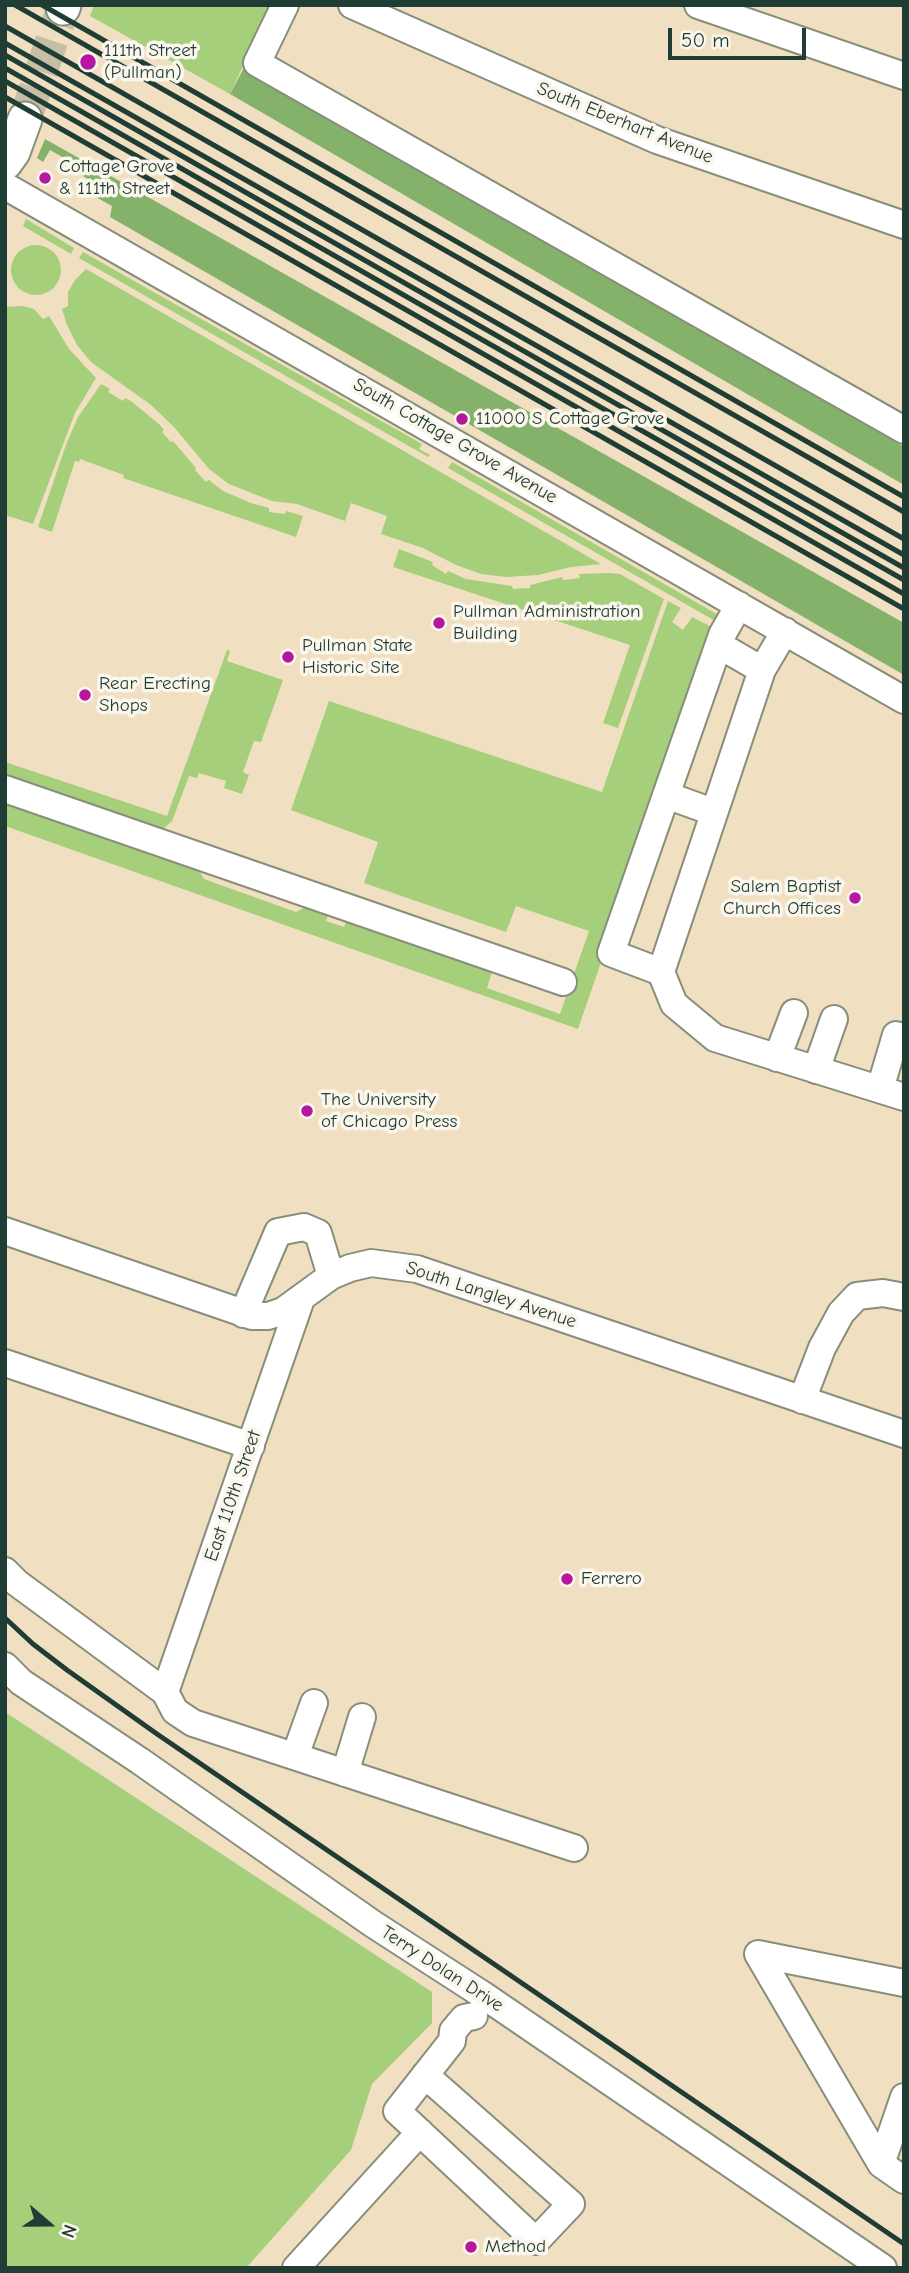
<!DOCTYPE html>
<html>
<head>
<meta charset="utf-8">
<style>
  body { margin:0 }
  #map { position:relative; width:909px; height:2273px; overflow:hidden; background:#f1dfc1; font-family:"Comic Neue",sans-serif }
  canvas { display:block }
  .frame { position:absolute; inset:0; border:7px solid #1f3d34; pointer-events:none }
  .north { position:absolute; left:14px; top:2189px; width:70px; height:70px; -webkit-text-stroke:5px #fbf7ec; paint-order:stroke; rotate:110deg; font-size:19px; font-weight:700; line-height:28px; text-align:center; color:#1f3d34 }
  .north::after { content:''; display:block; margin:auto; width:24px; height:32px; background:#1f3d34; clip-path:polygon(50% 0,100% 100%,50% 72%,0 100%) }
  .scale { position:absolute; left:668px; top:28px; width:138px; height:32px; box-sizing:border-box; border:4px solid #1f3d34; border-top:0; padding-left:9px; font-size:21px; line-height:24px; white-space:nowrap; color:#1f3d34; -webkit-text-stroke:5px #fbf7ec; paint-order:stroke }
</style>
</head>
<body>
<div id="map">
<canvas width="909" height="2273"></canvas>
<div class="frame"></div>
<div class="north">N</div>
<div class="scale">50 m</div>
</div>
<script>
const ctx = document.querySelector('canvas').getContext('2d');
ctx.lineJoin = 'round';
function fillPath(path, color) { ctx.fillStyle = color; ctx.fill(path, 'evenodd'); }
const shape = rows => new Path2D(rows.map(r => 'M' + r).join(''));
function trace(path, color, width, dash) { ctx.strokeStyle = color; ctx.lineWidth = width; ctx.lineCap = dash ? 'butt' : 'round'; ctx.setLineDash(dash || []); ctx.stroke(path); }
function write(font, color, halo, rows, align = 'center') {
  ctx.font = font + ' "Comic Neue",sans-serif'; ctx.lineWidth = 7; ctx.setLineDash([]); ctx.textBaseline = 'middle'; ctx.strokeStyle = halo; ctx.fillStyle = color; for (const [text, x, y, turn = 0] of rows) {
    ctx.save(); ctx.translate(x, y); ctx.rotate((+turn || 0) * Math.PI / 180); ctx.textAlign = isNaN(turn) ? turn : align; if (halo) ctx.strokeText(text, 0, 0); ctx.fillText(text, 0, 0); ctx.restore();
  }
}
const green = shape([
  [94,5,271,5,230,94,90,16],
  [26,219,74,248,71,254,23,226],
  '11 270a25 25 0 1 1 50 0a25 25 0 1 1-50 0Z',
  [83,252,422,444,419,449,430,455,428,457,79,258],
  [86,269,601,564,571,567,538,575,506,577,481,574,456,565,423,548,381,534,387,516,351,503,345,521,297,504,272,501,229,484,209,469,174,427,151,405,91,362,77,345,67,325,62,309,68,306,68,292,75,280],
  [23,306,34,309,43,319,49,316,69,349,96,378,75,413,33,524,5,515,5,307],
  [101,384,110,389,108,392,123,401,125,398,131,401,160,425,164,430,162,432,171,442,173,441,196,468,195,470,206,482,209,480,223,491,251,503,269,508,269,512,285,514,286,511,303,516,296,537,123,478,124,475,80,459,79,462,75,461,52,532,38,527,67,442,78,417],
  [452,462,720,616,717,622,448,468],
  [399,549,433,562,432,565,446,574,448,571,466,579,512,586,513,589,530,588,530,585,562,577,563,580,580,578,579,574,610,573,620,574,664,599,618,728,603,723,630,645,393,567],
  [668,601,681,608,672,622,683,630,692,617,716,629,578,1029,5,826,5,799,197,867,204,879,296,912,310,905,329,912,326,921,344,927,347,919,493,969,487,988,560,1014,589,931,516,906,506,932,364,883,378,842,291,810,329,701,602,792],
  [227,650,230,651,227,661,283,680,261,742,254,741,243,772,249,775,242,794,224,788,226,781,199,773,197,778,189,776,172,821,164,828,153,829,5,778,5,762,167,816],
  [5,1712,432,1992,432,2023,372,2084,351,2150,246,2268,5,2268]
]);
const forest = shape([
  [247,62,904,447,904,485,230,94],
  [45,139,904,623,904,675,110,217,112,206,83,190,88,179,73,170,76,165,50,150,43,162,37,158]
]);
const majorTunnel = shape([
  [25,119,63,8]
]);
const minor = shape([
  [285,5,257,63,904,430],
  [352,5,657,140,904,225],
  [698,5,904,76],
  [5,186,904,700],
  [785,631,762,670,661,972,674,1004,715,1038,904,1097],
  [719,645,762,670],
  [5,789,563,982],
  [666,795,713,812],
  [661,972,611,953,722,635,739,605],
  [777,1058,794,1013],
  [816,1070,834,1019],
  [880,1089,896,1035,904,1037],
  [5,1231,252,1316,268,1316,283,1311,331,1276,350,1268,371,1263,417,1269,904,1434],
  [243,1314,278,1232,304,1227,318,1233,331,1276],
  [5,1363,251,1446],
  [802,1400,822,1348,841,1313,857,1296,883,1293,904,1297],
  [5,1571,17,1583,165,1692,175,1711,193,1723,574,1848],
  [5,1666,21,1682,140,1761,373,1924,483,1995,883,2268],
  [165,1692,301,1299],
  [295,1756,314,1703],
  [345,1773,362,1717],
  [904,1983,758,1954,881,2164,904,2180],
  [425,2075,571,2204,536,2241,397,2111,452,2041,453,2031,464,2018,474,2016],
  [881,2164,904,2097],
  [296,2268,420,2132]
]);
const major = shape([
  [63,8,64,5],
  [5,163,13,152,25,119]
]);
const rail = shape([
  [15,5,904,512],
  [42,5,904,497],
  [5,26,904,539],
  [5,43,904,555],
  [5,55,904,568],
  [5,68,904,580],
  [5,81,904,594],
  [5,97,904,609],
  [5,1618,33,1644,67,1670,157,1734,904,2244]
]);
const markers = [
  [88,62,9,"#b5179e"],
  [45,178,7,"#b5179e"],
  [462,419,7,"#b5179e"],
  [439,623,7,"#b5179e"],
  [288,657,7,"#b5179e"],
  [85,695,7,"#b5179e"],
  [855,898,7,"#b5179e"],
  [307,1111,7,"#b5179e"],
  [567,1579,7,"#b5179e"],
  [471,2247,7,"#b5179e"]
];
const poiNames = [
  ["111th Street",104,51],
  ["(Pullman)",104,73],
  ["Cottage Grove",59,167],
  ["& 111th Street",59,189],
  ["11000 S Cottage Grove",476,419],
  ["Pullman Administration",453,612],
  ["Building",453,634],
  ["Pullman State",302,646],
  ["Historic Site",302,668],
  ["Rear Erecting",99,684],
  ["Shops",99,706],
  ["Salem Baptist",841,887,"right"],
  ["Church Offices",841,909,"right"],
  ["The University",321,1100],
  ["of Chicago Press",321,1122],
  ["Ferrero",581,1579],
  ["Method",485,2247]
];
const streetNames = [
  ["South Eberhart Avenue",625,123,22],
  ["South Cottage Grove Avenue",455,441,30],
  ["South Langley Avenue",491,1295,18],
  ["East 110th Street",233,1496,-71],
  ["Terry Dolan Drive",442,1969,33]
];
fillPath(green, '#a5cf7b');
fillPath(forest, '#84b26b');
trace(majorTunnel, '#c7bfa5', 33, [33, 17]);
trace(minor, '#888e7a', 30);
trace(major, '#888e7a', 37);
trace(minor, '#fff', 26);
trace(major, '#fff', 33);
trace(rail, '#1f3d34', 5);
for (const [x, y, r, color] of markers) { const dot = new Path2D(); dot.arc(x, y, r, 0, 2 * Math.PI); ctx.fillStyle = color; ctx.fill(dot); trace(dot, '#fbf7ec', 2.5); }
write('19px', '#1f3d34', '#fbf7ec', poiNames, 'left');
write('19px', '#1f3d34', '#fbf7ec', streetNames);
</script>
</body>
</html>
